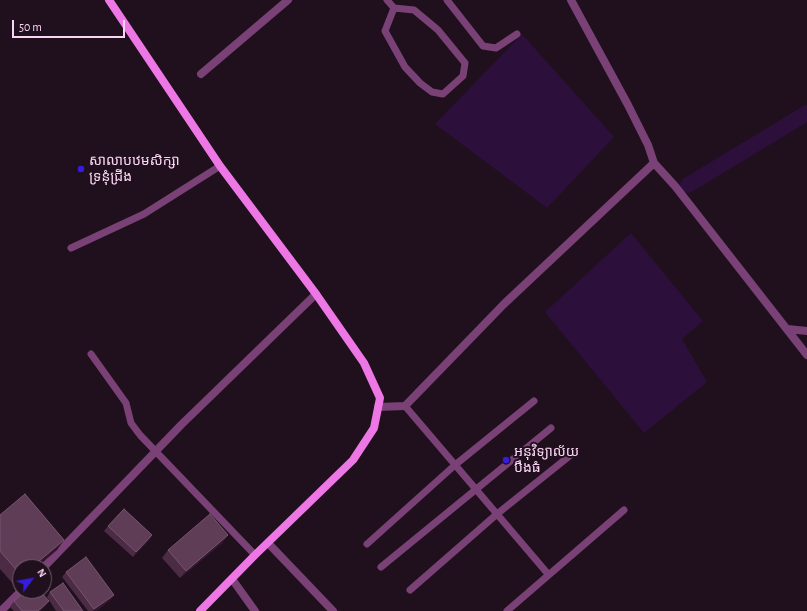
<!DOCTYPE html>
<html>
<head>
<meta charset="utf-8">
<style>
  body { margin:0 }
  #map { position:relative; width:807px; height:611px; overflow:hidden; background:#20101d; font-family:"Alegreya Sans",sans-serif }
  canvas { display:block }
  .north { position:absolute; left:12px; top:559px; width:40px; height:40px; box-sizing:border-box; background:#20101d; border:1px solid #775e73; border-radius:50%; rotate:58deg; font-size:11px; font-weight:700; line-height:16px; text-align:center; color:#fad4f4 }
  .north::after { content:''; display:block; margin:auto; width:14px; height:18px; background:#371cde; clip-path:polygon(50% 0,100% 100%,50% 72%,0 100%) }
  .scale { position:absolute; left:12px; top:20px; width:113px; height:18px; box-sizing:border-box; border:2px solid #fad4f4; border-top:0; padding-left:5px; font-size:12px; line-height:14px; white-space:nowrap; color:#fad4f4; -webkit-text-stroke:3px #20101d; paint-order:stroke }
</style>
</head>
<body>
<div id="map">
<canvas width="807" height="611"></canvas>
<div class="north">N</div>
<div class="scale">50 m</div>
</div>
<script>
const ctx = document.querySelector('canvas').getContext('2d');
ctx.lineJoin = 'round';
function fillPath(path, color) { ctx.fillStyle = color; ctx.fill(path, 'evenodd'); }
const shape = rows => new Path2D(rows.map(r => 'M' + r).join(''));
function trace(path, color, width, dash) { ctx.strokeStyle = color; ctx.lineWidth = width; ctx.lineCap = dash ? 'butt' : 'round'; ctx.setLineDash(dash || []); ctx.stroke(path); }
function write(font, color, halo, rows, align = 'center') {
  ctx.font = font + ' "Alegreya Sans","Noto Sans Khmer",sans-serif'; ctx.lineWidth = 4; ctx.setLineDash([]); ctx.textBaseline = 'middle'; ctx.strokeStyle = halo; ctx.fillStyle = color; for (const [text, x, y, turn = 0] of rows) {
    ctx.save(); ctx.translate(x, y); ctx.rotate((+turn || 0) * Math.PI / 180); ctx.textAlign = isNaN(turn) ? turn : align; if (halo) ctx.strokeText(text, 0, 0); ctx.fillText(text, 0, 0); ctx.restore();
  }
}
const water = shape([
  [522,34,614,137,547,208,435,124],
  [631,233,703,321,682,339,707,382,644,433,545,312]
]);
const canal = shape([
  [688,185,807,113]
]);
const lane = shape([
  [387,0,394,8,414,10,438,30,465,63,463,76,443,94,432,92,420,83,405,67,385,31,394,8],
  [447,0,483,46,496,48,517,34],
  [71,248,144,214,220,166],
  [91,354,126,403,131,423,140,435,255,555],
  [405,406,548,574],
  [367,544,455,465,534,401],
  [381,567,551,428],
  [410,590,497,514,572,454],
  [507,611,624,510]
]);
const street = shape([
  [571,0,628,105,648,145,654,163],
  [201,74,288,0],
  [788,329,807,331],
  [378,407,405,406,504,304,654,163,675,186,807,355],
  [268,543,333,611],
  [44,567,181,425,316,294],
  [232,579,255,611],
  [1,611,21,591]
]);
const secondary = shape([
  [109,0,220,166,316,294,364,363,380,398,374,428,353,460,255,555,200,611]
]);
const wall = shape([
  [0,515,64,540,57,550,37,567,20,567,20,582,15,586,0,569],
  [108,526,152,535,149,540,133,557,104,531],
  [228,535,222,543,180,578,162,558,168,550],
  [66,572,114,595,110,600,96,611,88,611,62,577],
  [50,592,83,611,56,611,47,597],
  [14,601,49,601,45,606,40,611,14,611,10,607]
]);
const shadedWall = shape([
  [152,535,149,540,133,557,136,552],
  [228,535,222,543,180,578,186,571],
  [64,540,57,550,37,567,32,567],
  [20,579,20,582,15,586],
  [114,595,110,600,96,611,93,611,94,609],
  [49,601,45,606,40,611,38,611]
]);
const building = shape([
  [25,494,64,540,32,567,20,567,20,574,0,551,0,515,25,494],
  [124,509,152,535,136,552,108,526,124,509],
  [210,514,228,535,186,571,168,550,210,514],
  [86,557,114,595,94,609,66,572,86,557],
  [63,583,83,611,64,611,50,592,63,583],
  [26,591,40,591,49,601,38,611,22,611,14,601,26,591]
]);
const markers = [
  [81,169,4,"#371cde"],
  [506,460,4,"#371cde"]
];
const poiNames = [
  ["សាលាបឋមសិក្សា",89,161],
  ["ទ្រនុំជ្រីង",89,177],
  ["អនុវិទ្យាល័យ",514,452],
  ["បឹងធំ",514,468]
];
fillPath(water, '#2c0f3a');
trace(canal, '#2c0f3a', 16);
trace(lane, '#794175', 7);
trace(street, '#794175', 8);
trace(secondary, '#ee77e6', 8);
fillPath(wall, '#4c2b44');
fillPath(shadedWall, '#33182d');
fillPath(building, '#5f3d57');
trace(building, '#775570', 1);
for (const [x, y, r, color] of markers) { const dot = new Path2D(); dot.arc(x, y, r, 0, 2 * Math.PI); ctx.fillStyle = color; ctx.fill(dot); trace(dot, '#20101d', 1.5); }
write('14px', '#fad4f4', '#20101d', poiNames, 'left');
</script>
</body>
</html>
